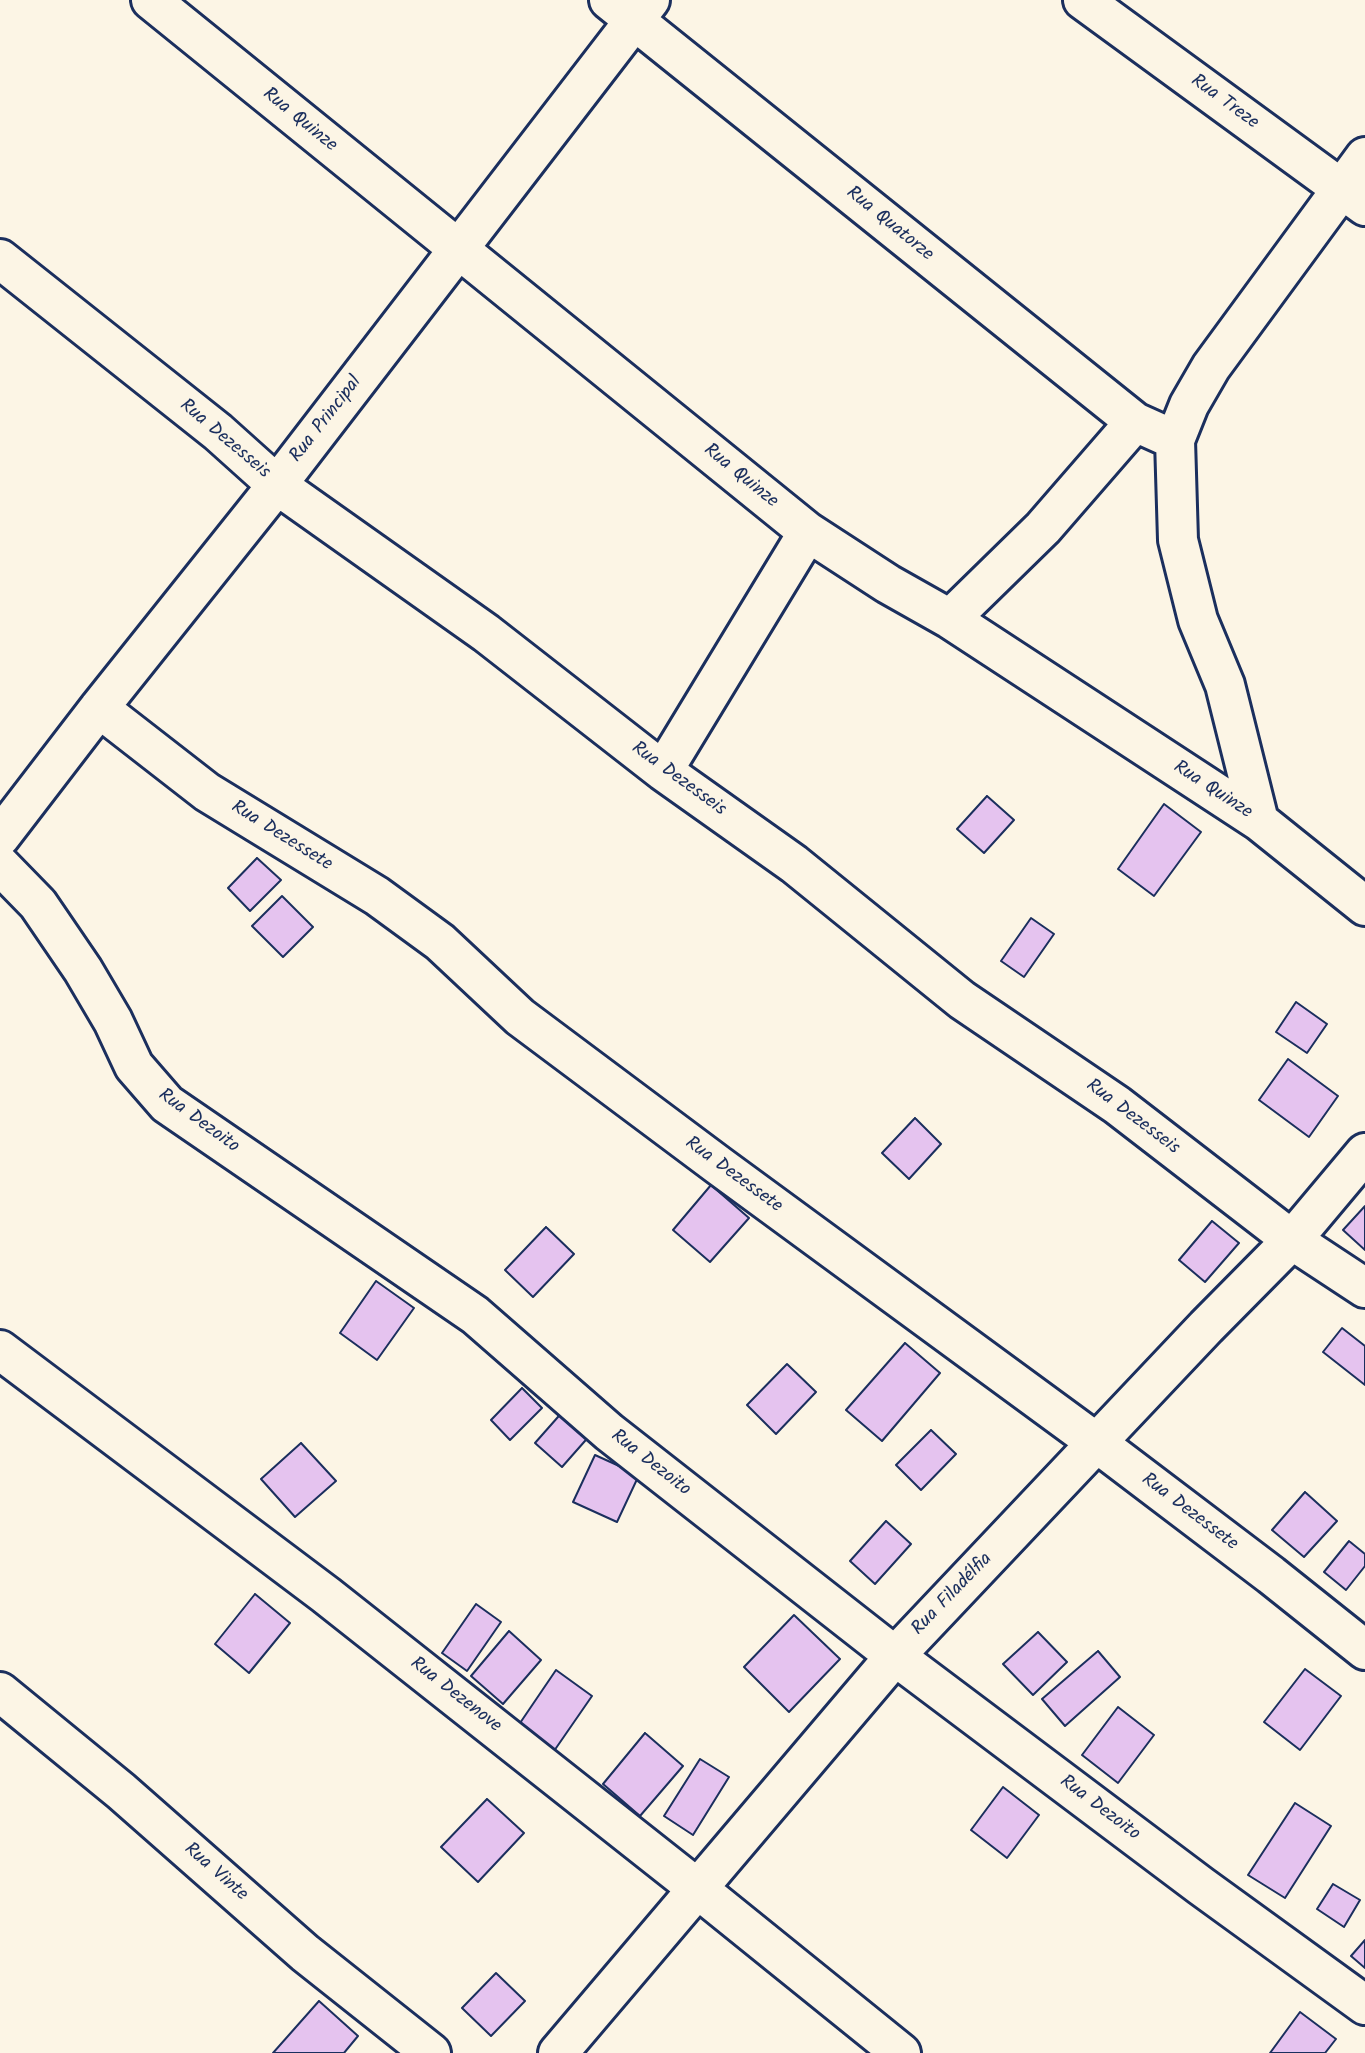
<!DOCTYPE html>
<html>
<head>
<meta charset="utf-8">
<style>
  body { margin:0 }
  canvas { display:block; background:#fcf5e5 }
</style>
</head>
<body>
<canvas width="1365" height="2053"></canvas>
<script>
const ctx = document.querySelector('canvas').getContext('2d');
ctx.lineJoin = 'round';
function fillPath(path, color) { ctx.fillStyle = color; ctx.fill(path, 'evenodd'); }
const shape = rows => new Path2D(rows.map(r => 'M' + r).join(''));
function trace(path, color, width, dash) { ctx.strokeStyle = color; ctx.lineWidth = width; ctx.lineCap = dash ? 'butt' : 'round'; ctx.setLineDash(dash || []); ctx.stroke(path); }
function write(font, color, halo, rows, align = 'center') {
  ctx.font = font + ' Kalam,sans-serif'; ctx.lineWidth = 5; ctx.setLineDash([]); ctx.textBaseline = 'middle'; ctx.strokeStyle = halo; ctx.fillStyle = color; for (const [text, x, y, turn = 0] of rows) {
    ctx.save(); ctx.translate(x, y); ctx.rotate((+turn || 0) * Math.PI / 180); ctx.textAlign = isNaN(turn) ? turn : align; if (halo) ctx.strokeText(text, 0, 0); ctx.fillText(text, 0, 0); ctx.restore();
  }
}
const building = shape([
  [987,796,1014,820,984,853,957,829,987,796],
  [1164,804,1201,832,1154,896,1118,869,1164,804],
  [257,858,281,880,250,911,228,888,257,858],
  [282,896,313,927,283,957,252,926,282,896],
  [1031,918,1054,934,1024,977,1001,961,1031,918],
  [1296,1002,1327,1024,1307,1053,1276,1032,1296,1002],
  [1288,1059,1338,1096,1309,1137,1259,1100,1288,1059],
  [915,1118,941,1144,909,1179,882,1153,915,1118],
  [711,1185,749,1218,710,1262,673,1230,711,1185],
  [1365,1206,1365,1250,1343,1230,1365,1206],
  [1212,1221,1239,1243,1205,1282,1179,1260,1212,1221],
  [546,1227,574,1254,533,1297,505,1270,546,1227],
  [376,1281,414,1308,377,1360,340,1333,376,1281],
  [1342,1328,1365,1346,1365,1385,1323,1352,1342,1328],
  [905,1343,940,1373,882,1441,846,1410,905,1343],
  [787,1364,816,1392,776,1434,747,1405,787,1364],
  [522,1388,542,1408,510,1440,491,1420,522,1388],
  [565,1409,592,1433,562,1467,535,1443,565,1409],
  [931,1430,956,1454,921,1490,896,1465,931,1430],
  [301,1443,336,1481,295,1517,261,1479,301,1443],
  [595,1455,639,1475,617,1522,573,1502,595,1455],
  [1305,1492,1337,1521,1304,1557,1272,1530,1305,1492],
  [886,1521,911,1544,875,1584,850,1561,886,1521],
  [1349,1541,1365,1554,1365,1566,1346,1590,1324,1572,1349,1541],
  [255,1594,290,1623,249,1673,215,1644,255,1594],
  [476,1604,501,1622,467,1671,442,1653,476,1604],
  [794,1615,840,1659,789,1712,744,1667,794,1615],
  [509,1631,541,1660,503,1704,471,1676,509,1631],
  [1038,1632,1067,1662,1033,1695,1003,1664,1038,1632],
  [1098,1651,1120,1677,1065,1726,1042,1699,1098,1651],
  [1305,1669,1341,1696,1300,1750,1264,1722,1305,1669],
  [556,1670,592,1696,554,1751,518,1726,556,1670],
  [1118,1707,1154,1735,1118,1783,1082,1755,1118,1707],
  [645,1733,683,1766,640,1816,603,1784,645,1733],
  [700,1759,729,1777,693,1835,664,1816,700,1759],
  [1003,1787,1039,1815,1007,1858,971,1830,1003,1787],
  [487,1799,524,1833,478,1882,441,1847,487,1799],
  [1295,1803,1331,1826,1285,1898,1248,1875,1295,1803],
  [1333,1884,1360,1900,1344,1927,1317,1909,1333,1884],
  [1365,1940,1365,1968,1351,1956,1365,1940],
  [496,1973,525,2001,491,2036,462,2008,496,1973],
  [319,2001,358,2036,344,2053,273,2053,319,2001],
  [1300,2012,1336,2039,1325,2053,1270,2053,1300,2012]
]);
const street = shape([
  [151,0,808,532,888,584,950,619,1259,821,1365,906],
  [609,0,1135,422,1175,440],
  [1083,0,1365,206],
  [0,259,218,432,277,485,486,633,663,771,794,864,962,1000,1117,1105,1292,1240,1365,1288],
  [950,619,1043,528,1135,422],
  [99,708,207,792,377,896,440,942,520,1017,718,1165,1097,1443,1271,1575,1365,1650],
  [663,771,808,532],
  [1259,821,1225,685,1198,620,1178,540,1175,440,1189,405,1211,367,1365,157],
  [0,837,99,708,277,485,650,0],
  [0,865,38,904,83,970,113,1021,134,1066,167,1104,475,1315,609,1432,895,1656,1201,1886,1365,2005],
  [0,1350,326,1595,698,1889,901,2053],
  [0,1692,121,1791,305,1953,431,2053],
  [558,2053,895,1656,1206,1327,1292,1240,1365,1153]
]);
const streetNames = [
  ["Rua Treze",1224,103,36],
  ["Rua Quinze",299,121,39],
  ["Rua Quatorze",889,225,39],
  ["Rua Principal",327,420,-52],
  ["Rua Dezesseis",224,440,40],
  ["Rua Quinze",740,477,39],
  ["Rua Dezesseis",678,780,36],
  ["Rua Quinze",1212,791,33],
  ["Rua Dezessete",281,837,32],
  ["Rua Dezesseis",1132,1118,37],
  ["Rua Dezoito",198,1122,36],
  ["Rua Dezessete",733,1176,36],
  ["Rua Dezoito",650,1464,38],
  ["Rua Dezessete",1189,1513,37],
  ["Rua Filadélfia",953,1595,-46],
  ["Rua Dezenove",455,1696,38],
  ["Rua Dezoito",1099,1809,37],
  ["Rua Vinte",215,1873,41]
];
fillPath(building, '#e5c3ef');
trace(building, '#1b2f5e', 2);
trace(street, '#1b2f5e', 44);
trace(street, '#fcf5e5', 38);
write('19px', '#1b2f5e', '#fcf5e5', streetNames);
</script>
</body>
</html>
